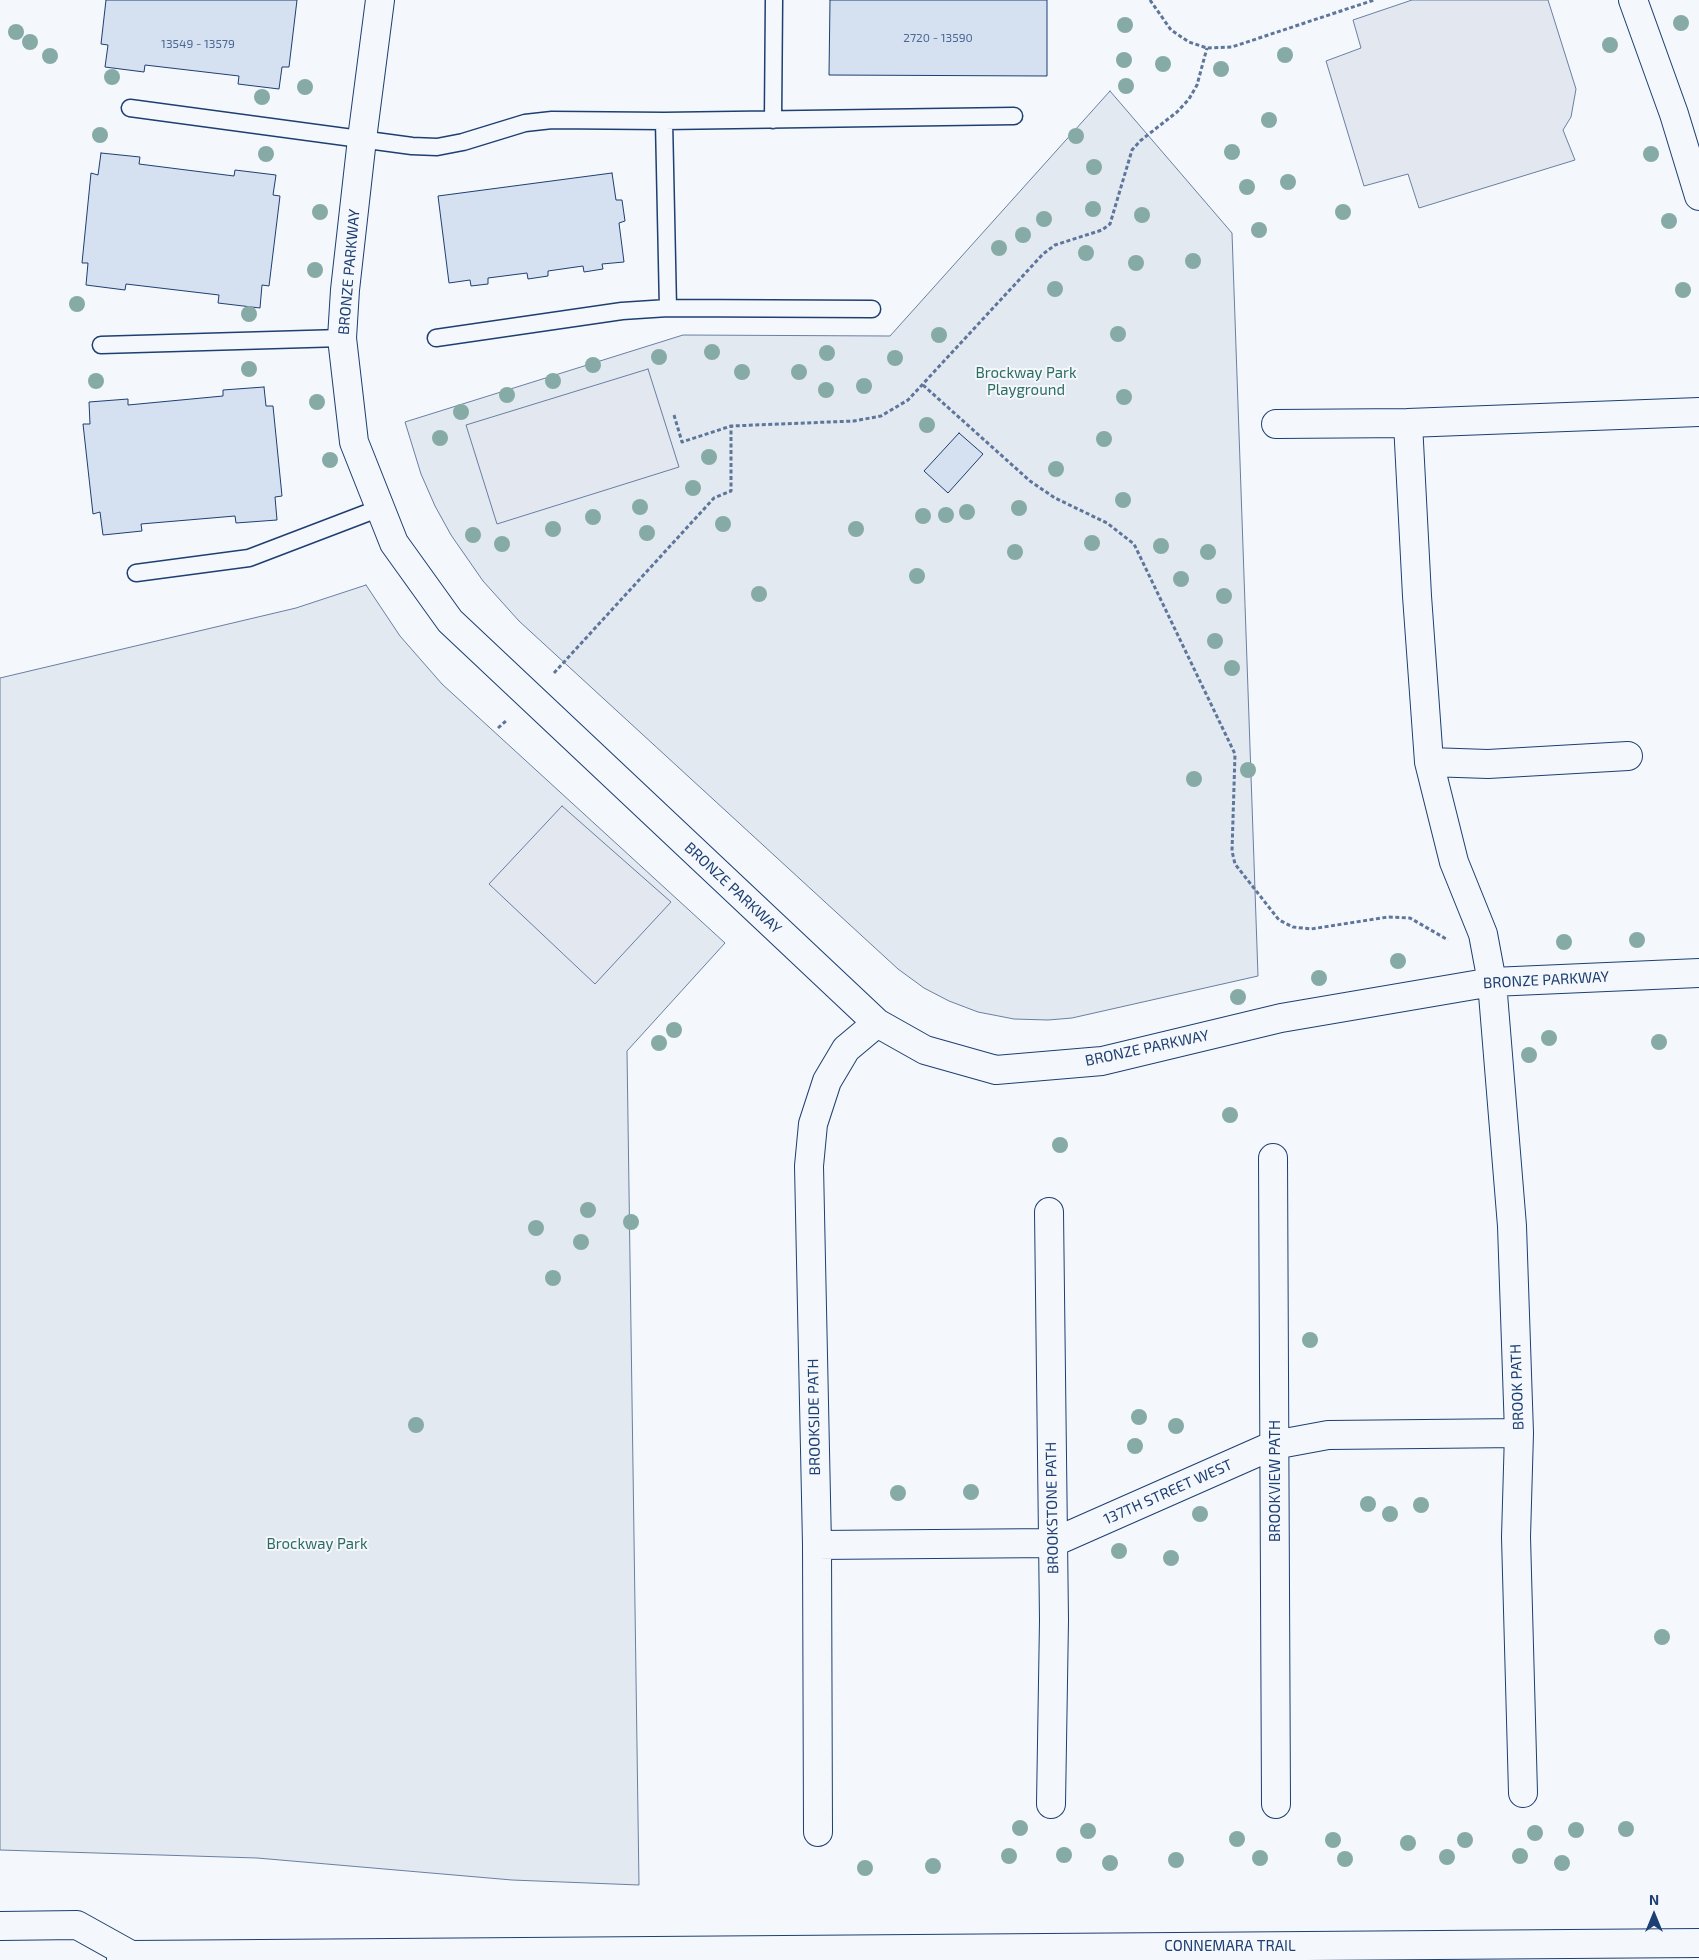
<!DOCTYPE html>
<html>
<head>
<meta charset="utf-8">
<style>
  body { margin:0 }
  #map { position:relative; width:1699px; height:1960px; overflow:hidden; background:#f4f7fb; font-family:"Exo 2",sans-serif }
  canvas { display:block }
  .north { position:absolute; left:1629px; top:1890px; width:50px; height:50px; -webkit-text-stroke:4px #f4f7fb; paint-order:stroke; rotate:0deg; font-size:14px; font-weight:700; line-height:20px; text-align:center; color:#1d3f73 }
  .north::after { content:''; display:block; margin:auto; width:18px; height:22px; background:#1d3f73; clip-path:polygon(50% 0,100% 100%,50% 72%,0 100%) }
</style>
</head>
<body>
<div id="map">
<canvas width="1699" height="1960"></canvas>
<div class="north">N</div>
</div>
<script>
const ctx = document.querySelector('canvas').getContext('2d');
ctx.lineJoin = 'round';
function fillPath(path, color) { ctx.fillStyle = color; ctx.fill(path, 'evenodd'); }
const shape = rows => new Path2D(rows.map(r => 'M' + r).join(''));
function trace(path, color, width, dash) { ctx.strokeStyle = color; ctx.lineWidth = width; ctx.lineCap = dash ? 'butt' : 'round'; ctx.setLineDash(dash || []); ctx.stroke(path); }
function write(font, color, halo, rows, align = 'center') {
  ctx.font = font + ' "Exo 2",sans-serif'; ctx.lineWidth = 4; ctx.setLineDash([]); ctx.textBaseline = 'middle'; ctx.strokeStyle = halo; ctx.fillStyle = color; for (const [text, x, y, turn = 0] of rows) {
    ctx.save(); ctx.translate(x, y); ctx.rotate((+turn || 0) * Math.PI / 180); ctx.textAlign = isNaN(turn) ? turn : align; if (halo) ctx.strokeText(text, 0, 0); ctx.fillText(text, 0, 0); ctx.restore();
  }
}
const green = shape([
  [1110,91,1232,233,1258,976,1072,1018,1048,1020,1014,1019,978,1012,949,1001,924,988,898,969,519,621,483,581,451,535,435,506,421,474,405,422,683,335,890,336,1110,91],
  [366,585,400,636,442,684,725,943,627,1051,639,1885,512,1880,257,1858,0,1850,0,678,296,608,366,585]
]);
const parking = shape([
  [1412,0,1548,0,1576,89,1571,117,1563,130,1575,160,1419,208,1408,174,1364,186,1326,61,1361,48,1353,20,1412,0],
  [648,369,679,467,497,524,466,425,648,369],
  [562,806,671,902,595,984,489,884,562,806]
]);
const building = shape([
  [106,0,297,0,289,67,282,67,279,89,238,84,239,76,145,65,144,72,105,67,108,45,101,44,106,0],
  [830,0,1047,0,1047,76,829,75,830,0],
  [101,153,140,157,139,164,234,176,235,170,276,175,273,195,280,196,269,286,262,285,260,308,218,303,219,295,126,284,125,290,86,285,88,263,82,263,91,173,98,175,101,153],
  [612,173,616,200,622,200,625,221,619,223,624,262,602,264,603,269,584,272,583,266,548,271,548,276,528,279,527,273,488,278,488,284,471,286,470,280,449,283,438,196,612,173],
  [264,387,266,406,273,406,282,496,275,497,277,520,236,523,235,516,141,524,142,531,103,535,100,512,93,514,83,424,90,424,89,402,128,399,128,405,223,396,223,390,264,387],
  [959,433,983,454,948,493,924,471,959,433]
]);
const path = shape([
  [1150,0,1171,30,1189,42,1207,48,1232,47,1374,0],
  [923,385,1030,481,1055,498,1107,523,1134,544,1235,754,1232,851,1235,864,1279,920,1293,927,1311,929,1388,917,1410,918,1448,940],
  [674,415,682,442,731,426,854,421,881,416,908,400,1043,254,1055,245,1102,230,1110,224,1132,150,1140,141,1177,112,1189,99,1197,85,1207,48],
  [554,673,714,498,731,491,731,426],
  [498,728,507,720]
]);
const lane = shape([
  [130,108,412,146,437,147,463,142,525,123,552,120,664,121,1014,116],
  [773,120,774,0],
  [664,121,668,308],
  [436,338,622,311,668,308,872,309],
  [101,345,342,338],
  [136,573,249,558,380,508]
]);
const street = shape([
  [380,0,362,139,345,290,342,338,354,442,394,543,450,621,877,1023,925,1050,996,1070,1102,1061,1281,1018,1492,982,1699,973],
  [1633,0,1674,114,1699,196],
  [1408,423,1417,596,1429,762,1454,862,1483,934,1492,982,1512,1226,1519,1433,1516,1537,1523,1793],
  [1276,424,1408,423,1699,412],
  [1429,762,1488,764,1628,756],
  [1273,1158,1276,1804],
  [1049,1212,1054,1620,1051,1804],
  [817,1545,1052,1543,1274,1445,1328,1435,1519,1433],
  [818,1832,817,1545,809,1166,813,1124,827,1081,846,1049,877,1023]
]);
const secondary = shape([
  [0,1926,77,1925,131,1955],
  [121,1960,131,1955,1699,1943]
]);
const trees = [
  [1681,23],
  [1125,25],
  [16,32],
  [30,42],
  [1610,45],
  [1285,55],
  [50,56],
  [1124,60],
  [1163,64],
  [1221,69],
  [112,77],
  [1126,86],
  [305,87],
  [262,97],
  [1269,120],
  [100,135],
  [1076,136],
  [1232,152],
  [266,154],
  [1651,154],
  [1094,167],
  [1288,182],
  [1247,187],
  [1093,209],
  [320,212],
  [1343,212],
  [1142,215],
  [1044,219],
  [1669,221],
  [1259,230],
  [1023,235],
  [999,248],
  [1086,253],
  [1193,261],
  [1136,263],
  [315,270],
  [1055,289],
  [1683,290],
  [77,304],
  [249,314],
  [1118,334],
  [939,335],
  [712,352],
  [827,353],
  [659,357],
  [895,358],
  [593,365],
  [249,369],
  [742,372],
  [799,372],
  [96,381],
  [553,381],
  [864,386],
  [826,390],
  [507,395],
  [1124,397],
  [317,402],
  [461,412],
  [927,425],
  [440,438],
  [1104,439],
  [709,457],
  [330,460],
  [1056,469],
  [693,488],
  [1123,500],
  [640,507],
  [1019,508],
  [967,512],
  [946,515],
  [923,516],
  [593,517],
  [723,524],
  [553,529],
  [856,529],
  [647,533],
  [473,535],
  [1092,543],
  [502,544],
  [1161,546],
  [1015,552],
  [1208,552],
  [917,576],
  [1181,579],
  [759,594],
  [1224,596],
  [1215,641],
  [1232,668],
  [1248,770],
  [1194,779],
  [1637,940],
  [1564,942],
  [1398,961],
  [1319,978],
  [1238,997],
  [674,1030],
  [1549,1038],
  [1659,1042],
  [659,1043],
  [1529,1055],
  [1230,1115],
  [1060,1145],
  [588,1210],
  [631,1222],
  [536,1228],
  [581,1242],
  [553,1278],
  [1310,1340],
  [1139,1417],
  [416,1425],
  [1176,1426],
  [1135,1446],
  [971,1492],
  [898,1493],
  [1368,1504],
  [1421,1505],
  [1200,1514],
  [1390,1514],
  [1119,1551],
  [1171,1558],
  [1662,1637],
  [1020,1828],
  [1626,1829],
  [1576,1830],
  [1088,1831],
  [1535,1833],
  [1237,1839],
  [1333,1840],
  [1465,1840],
  [1408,1843],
  [1064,1855],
  [1009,1856],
  [1520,1856],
  [1447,1857],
  [1260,1858],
  [1345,1859],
  [1176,1860],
  [1110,1863],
  [1562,1863],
  [933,1866],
  [865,1868]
];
const numberNames = [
  ["2720 - 13590",938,38],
  ["13549 - 13579",198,44]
];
const streetNames = [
  ["BRONZE PARKWAY",349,272,-85],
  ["BRONZE PARKWAY",733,888,43],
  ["BRONZE PARKWAY",1546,980,-3],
  ["BRONZE PARKWAY",1147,1048,-12],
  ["BROOK PATH",1517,1387,-92],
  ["BROOKSIDE PATH",814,1417,-91],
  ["BROOKVIEW PATH",1275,1481,-90],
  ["137TH STREET WEST",1168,1492,-24],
  ["BROOKSTONE PATH",1052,1508,-91],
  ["CONNEMARA TRAIL",1230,1946]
];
const parkNames = [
  ["Brockway Park",1026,373],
  ["Playground",1026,390],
  ["Brockway Park",317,1544]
];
fillPath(green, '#e3e9f0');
trace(green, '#687fa3', 1);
fillPath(parking, '#e3e8f0');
trace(parking, '#687fa3', 1);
fillPath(building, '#d5e0f0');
trace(building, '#1d3f73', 1);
trace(lane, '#1d3f73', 19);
trace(street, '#1d3f73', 30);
trace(secondary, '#1d3f73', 30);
trace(path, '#5e769c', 3, [4, 2.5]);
trace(lane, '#f4f7fb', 16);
trace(street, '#f4f7fb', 28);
trace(secondary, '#f4f7fb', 28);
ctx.fillStyle = '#86aba6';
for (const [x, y] of trees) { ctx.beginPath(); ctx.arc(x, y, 8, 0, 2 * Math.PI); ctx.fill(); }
write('12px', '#4b6792', null, numberNames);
write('15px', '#1d3f73', '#f4f7fb', streetNames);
write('15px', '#2c6c60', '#f4f7fb', parkNames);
</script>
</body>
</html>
